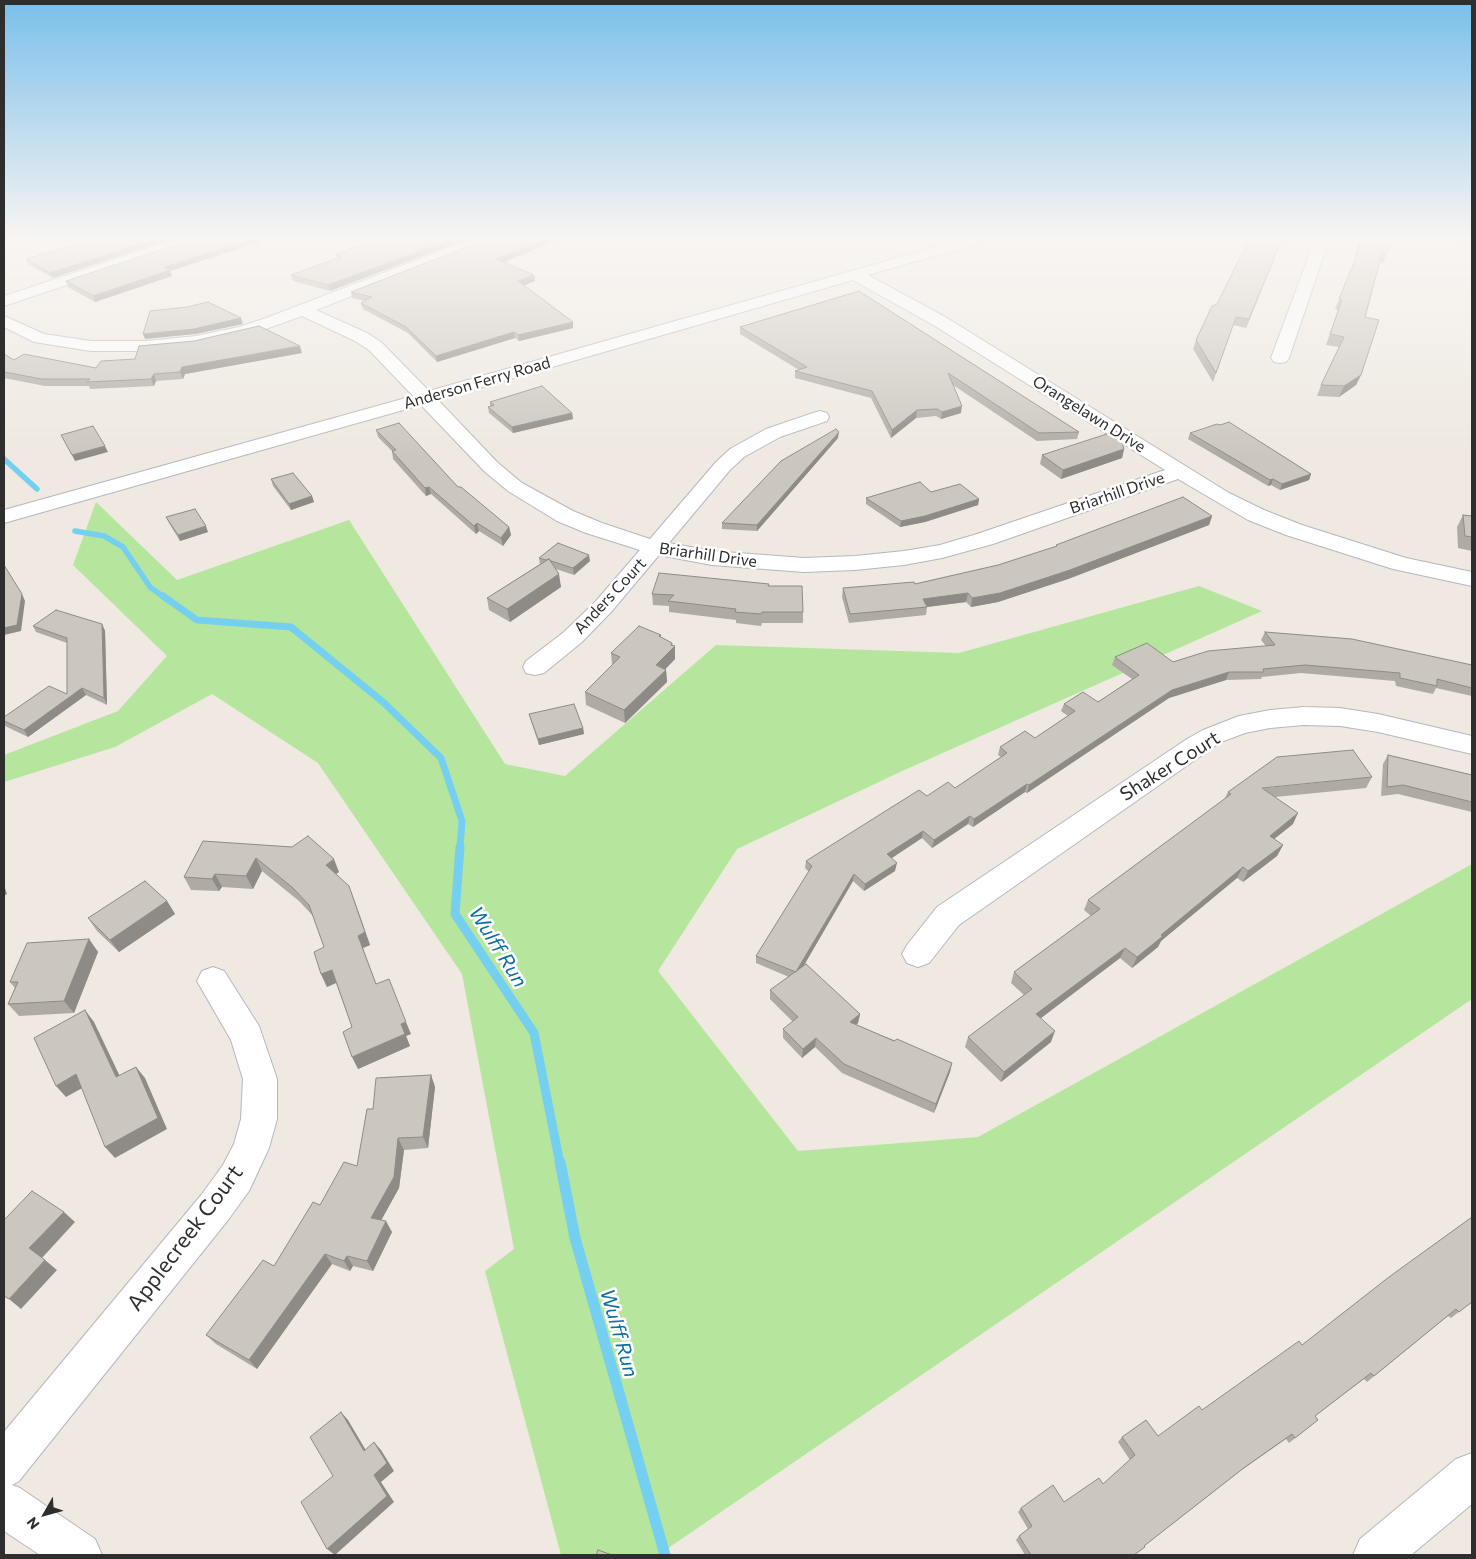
<!DOCTYPE html>
<html>
<head>
<meta charset="utf-8">
<style>
  body { margin:0 }
  #map { position:relative; width:1476px; height:1559px; overflow:hidden; background:#efe9e1; font-family:Commissioner,sans-serif }
  canvas { display:block }
  .frame { position:absolute; inset:0; border:5px solid #2e2e2e; pointer-events:none }
  .north { position:absolute; left:20px; top:1489px; width:50px; height:50px; -webkit-text-stroke:4px #fff; paint-order:stroke; rotate:232deg; font-size:14px; font-weight:700; line-height:20px; text-align:center; color:#2e2e2e }
  .north::after { content:''; display:block; margin:auto; width:18px; height:22px; background:#2e2e2e; clip-path:polygon(50% 0,100% 100%,50% 72%,0 100%) }
</style>
</head>
<body>
<div id="map">
<canvas width="1476" height="1559"></canvas>
<div class="frame"></div>
<div class="north">N</div>
</div>
<script>
const ctx = document.querySelector('canvas').getContext('2d');
ctx.lineJoin = 'round';
function fillPath(path, color) { ctx.fillStyle = color; ctx.fill(path, 'evenodd'); }
const shape = rows => new Path2D(rows.map(r => 'M' + r).join(''));
function trace(path, color, width, dash) { ctx.strokeStyle = color; ctx.lineWidth = width; ctx.lineCap = dash ? 'butt' : 'round'; ctx.setLineDash(dash || []); ctx.stroke(path); }
function write(font, color, halo, rows, align = 'center') {
  ctx.font = font + ' Commissioner,sans-serif'; ctx.lineWidth = 5; ctx.setLineDash([]); ctx.textBaseline = 'middle'; ctx.strokeStyle = halo; ctx.fillStyle = color; for (const [text, x, y, turn = 0] of rows) {
    ctx.save(); ctx.translate(x, y); ctx.rotate((+turn || 0) * Math.PI / 180); ctx.textAlign = isNaN(turn) ? turn : align; if (halo) ctx.strokeText(text, 0, 0); ctx.fillText(text, 0, 0); ctx.restore();
  }
}
const green = shape([
  [96,502,177,580,349,520,505,764,565,776,716,645,959,653,1199,586,1262,611,900,772,737,849,658,971,798,1151,978,1137,1472,864,1472,999,658,1555,561,1555,485,1271,514,1249,462,974,318,763,212,694,115,747,4,782,4,755,118,711,167,656,73,565]
]);
const streamFar3 = shape([
  [4,459,37,489],
  [75,531,104,536,123,547,150,587,165,598]
]);
const streamFar2 = shape([
  [163,596,197,620,291,627,383,702,441,758,462,821,460,848]
]);
const streamFar1 = shape([
  [460,847,455,914,534,1033,560,1164]
]);
const stream = shape([
  [560,1162,575,1238,665,1555]
]);
const minor = shape([
  [177,239,197,239,195,242,4,306,4,296,177,239],
  [472,239,491,239,489,242,316,310,367,333,381,342,429,391,964,239,985,239,983,242,868,275,947,318,1229,493,1264,510,1302,525,1406,558,1472,572,1472,586,1393,569,1286,535,1248,520,1178,479,993,544,942,558,904,565,855,570,804,572,712,565,659,555,612,611,582,642,544,673,535,675,526,673,523,667,526,661,564,632,596,601,640,550,586,533,557,521,508,491,484,471,421,405,4,523,4,510,413,396,369,350,355,341,302,316,249,335,196,346,146,351,91,351,34,342,4,327,4,316,44,334,91,341,146,341,196,336,239,327,266,318,472,239],
  [853,280,935,326,1165,470,977,534,940,545,904,551,855,556,804,558,712,551,669,543,730,470,744,457,780,437,827,421,829,417,827,413,820,411,813,413,766,429,730,449,716,462,650,539,602,523,573,511,522,483,498,463,438,400,853,280],
  [1315,239,1329,239,1289,358,1286,362,1280,363,1274,362,1271,358,1315,239],
  [1456,239,1472,239,1472,244,1458,242,1456,239],
  [1304,707,1340,708,1378,714,1472,736,1472,754,1378,732,1340,726,1304,725,1270,728,1245,733,1221,742,1205,753,959,925,929,963,918,967,907,963,902,954,907,945,937,907,1187,739,1203,730,1239,716,1270,710,1304,707],
  [213,967,224,971,259,1026,277,1079,277,1119,269,1148,249,1191,228,1220,19,1481,12,1485,20,1488,95,1539,102,1555,40,1555,4,1531,4,1432,202,1194,223,1165,234,1144,241,1119,243,1079,231,1040,197,981,202,971,213,967],
  [1472,1453,1472,1504,1411,1555,1353,1555,1360,1539,1456,1459,1472,1453]
]);
const wall = shape([
  [95,239,53,278,28,264,26,259],
  [379,239,330,291,293,281,291,275,337,258,336,254],
  [1282,239,1246,328,1233,325,1213,382,1193,349,1196,340,1217,304],
  [1359,239,1392,239,1383,263,1380,263,1365,317,1361,375,1356,385,1339,397,1317,396,1321,385,1339,347,1326,345,1338,310,1335,309,1357,256,1354,255],
  [257,243,170,271,172,276,95,302,68,287,66,281],
  [503,262,534,275,535,281,523,286,573,328,519,341,515,338,437,362,408,333,363,309,361,303,365,301,352,298,351,292],
  [859,291,1079,432,1077,439,1037,441,953,385,961,413,941,419,936,416,916,418,891,438,871,398,795,378,795,371,799,370,740,334,740,327],
  [302,353,185,374,183,379,156,381,154,386,90,389,89,386,45,386,4,378,4,354,14,360,96,368],
  [490,402,572,413,573,419,513,433,489,413,488,407,490,406],
  [376,430,458,487,509,527,511,535,503,546,479,531,476,534,431,494,426,496,393,459,392,451,378,437],
  [1190,433,1311,474,1309,480,1280,490,1271,485,1268,486,1188,439],
  [838,438,757,531,722,529,722,523],
  [1124,449,1122,458,1061,479,1040,464,1042,455],
  [271,479,312,496,314,502,291,510,273,486],
  [931,492,979,499,978,505,925,522,900,527,866,504,866,498],
  [1463,515,1472,516,1472,551,1458,548,1457,527],
  [1212,516,1209,525,1068,579,998,602,971,607,966,602,927,607,926,615,849,623,842,597,843,588,915,584,998,565,1056,547,1056,545],
  [166,517,208,532,180,541,169,523],
  [539,558,590,561,574,575,556,569,561,587,510,622,489,610,487,598,540,564],
  [769,586,803,612,803,623,762,623,761,626,736,623,736,620,669,612,669,606,653,605,652,594],
  [102,624,105,631,107,705,86,695,28,737,5,726,4,724,4,717,67,694,67,643,36,632,33,626],
  [1265,632,1472,665,1472,696,1436,688,1433,694,1396,686,1395,681,1301,673,1262,677,1261,679,1226,680,1169,698,1027,793,1025,792,973,827,968,824,932,848,922,838,891,858,895,871,864,891,853,881,804,965,860,1014,858,1023,856,1025,952,1063,950,1072,934,1113,842,1073,815,1047,802,1058,783,1038,783,1029,793,1022,770,999,770,990,789,977,756,963,756,956,809,872,805,868,806,861,927,796,955,788,1001,757,998,755,1000,747,1035,738,1068,716,1061,711,1064,704,1098,702,1132,679,1112,665,1115,657,1173,662,1266,646,1261,640],
  [661,635,661,637,673,646,675,659,665,669,666,670,667,682,625,723,586,705,585,692,612,665,611,653],
  [529,714,583,728,584,734,539,745,531,721],
  [1388,755,1472,775,1472,812,1398,794,1381,796,1383,764],
  [1372,777,1366,788,1275,797,1293,824,1274,839,1283,845,1277,856,1243,882,1237,878,1161,941,1158,947,1132,968,1120,958,1040,1018,1051,1042,1001,1082,965,1047,968,1037,1024,995,1011,983,1014,972,1091,916,1084,910,1088,900,1224,800,1228,792],
  [203,841,339,872,336,874,354,899,370,945,363,948,376,984,411,1034,406,1036,410,1046,358,1069,352,1027,336,983,327,987,321,974,324,947,313,916,299,901,262,871,253,889,222,887,219,891,191,890,184,877],
  [167,901,175,914,119,952,97,931,88,918],
  [89,939,98,952,74,1013,19,1016,8,1004,15,988,10,982],
  [431,1075,435,1087,428,1148,404,1150,399,1188,381,1220,392,1232,373,1271,353,1266,350,1271,332,1264,257,1369,216,1344,206,1335,274,1266,320,1205,357,1166,373,1109],
  [1472,1302,1451,1318,1448,1316,1367,1382,1364,1379,1315,1416,1318,1420,1289,1443,1286,1439,1239,1472,1144,1546,1135,1555,1025,1555,1016,1540,1019,1536,1028,1529,1018,1512,1021,1508,1064,1502,1103,1484,1130,1460,1118,1442,1122,1437,1158,1436,1202,1410,1302,1345]
]);
const shadedWall = shape([
  [155,239,172,239,53,278,50,273],
  [253,239,265,239,257,243,170,271,172,276,95,302,93,296,168,266],
  [452,239,468,239,330,291,328,285],
  [546,239,561,239,497,265,496,259],
  [1282,239,1246,328,1249,319],
  [534,275,535,281,518,288,518,281],
  [241,318,243,324,196,334,145,339,143,334],
  [573,322,573,328,519,341,518,335],
  [514,332,515,338,437,362,436,356],
  [300,346,302,353,185,374,183,379,180,372,182,367],
  [154,374,156,381,154,386,151,379],
  [1361,375,1356,385,1339,397,1344,386],
  [962,406,961,413,941,419,942,412],
  [917,410,916,418,891,438,892,430],
  [572,413,573,419,513,433,512,427],
  [839,432,838,438,757,531,757,525],
  [105,446,108,452,75,461,72,455],
  [1124,449,1122,458,1061,479,1063,470],
  [1311,474,1309,480,1280,490,1282,484],
  [1273,479,1271,485,1268,486,1270,480],
  [429,487,431,494,426,496,425,488],
  [312,496,314,502,291,510,289,504],
  [979,499,978,505,925,522,900,527,901,521],
  [1212,516,1209,525,1068,579,998,602,971,607,972,598],
  [477,523,479,531,476,534,474,526],
  [206,526,208,532,180,541,178,535],
  [509,527,511,535,503,546,501,538],
  [589,555,590,561,574,575,573,568],
  [559,574,561,587,510,622,507,609],
  [968,593,966,602,927,607,923,599],
  [22,594,25,601,21,631,4,635,4,628],
  [102,624,105,631,107,705,104,698],
  [672,643,673,648,675,646,675,659,657,678,656,665],
  [666,670,667,682,625,723,624,710],
  [1229,672,1226,680,1169,698,1027,793,1029,785,1172,690],
  [82,688,86,695,28,737,24,730],
  [583,728,584,734,539,745,538,739],
  [1027,784,1025,792,973,827,974,819],
  [1298,813,1293,824,1264,847,1270,836],
  [970,816,968,824,932,848,934,840],
  [923,831,922,838,886,862,887,854],
  [1283,845,1277,856,1243,882,1248,871],
  [256,858,262,871,253,889,246,876],
  [334,859,339,872,331,877,326,865],
  [897,863,895,871,864,891,865,884],
  [1243,867,1237,878,1161,941,1158,947,1132,968,1137,957,1161,935],
  [215,874,222,887,219,891,212,879],
  [854,874,853,881,796,979,796,972],
  [4,885,7,894,4,896],
  [349,886,370,945,363,948,358,936],
  [167,901,175,914,119,952,110,940],
  [89,939,98,952,74,1013,64,1001],
  [1125,948,1120,958,1032,1025,1036,1014],
  [332,970,338,982,327,987,321,974],
  [85,1010,94,1022,126,1089,116,1077],
  [860,1014,858,1023,848,1032,850,1022],
  [406,1022,411,1034,406,1036,410,1046,358,1069,352,1057,401,1024],
  [1055,1031,1051,1042,1001,1082,1004,1072],
  [816,1038,815,1047,802,1058,803,1049],
  [952,1063,950,1072,934,1113,936,1104],
  [136,1067,145,1078,167,1129,115,1158,105,1147],
  [76,1074,86,1086,66,1097,56,1086],
  [431,1075,435,1087,428,1148,423,1137],
  [398,1138,404,1150,399,1188,377,1228,371,1218],
  [64,1212,75,1222,41,1259,29,1248],
  [386,1221,392,1232,373,1271,367,1261],
  [325,1254,332,1264,257,1369,249,1360],
  [347,1256,353,1266,350,1271,344,1261],
  [45,1260,57,1270,21,1309,9,1299],
  [341,1412,348,1420,371,1459,364,1451],
  [374,1442,381,1450,394,1471,381,1482,394,1502,335,1555,327,1549,374,1475]
]);
const building = shape([
  [95,239,155,239,50,273,26,259,95,239],
  [194,239,253,239,168,266,164,267,170,270,93,296,66,281,194,239],
  [379,239,452,239,328,285,291,275,341,257,336,254,379,239],
  [487,239,546,239,496,259,534,275,518,281,573,322,518,335,514,332,436,356,406,327,361,303,372,297,351,292,487,239],
  [1249,239,1282,239,1249,319,1236,317,1216,373,1196,340,1212,306,1217,304,1249,239],
  [1360,239,1392,239,1387,254,1382,253,1365,317,1379,320,1361,375,1344,386,1321,385,1344,337,1330,334,1342,300,1339,299,1360,247,1358,245,1360,239],
  [859,291,1079,432,1039,433,948,373,962,406,942,412,937,409,917,410,892,430,872,391,795,371,807,367,740,327,859,291],
  [208,302,241,318,194,329,143,334,150,311,187,307,208,302],
  [259,326,300,346,182,367,180,372,154,374,151,379,87,382,90,379,42,379,4,372,4,354,14,360,24,354,96,368,101,361,135,359,139,346,194,341,259,326],
  [542,386,572,413,512,427,488,407,494,405,490,402,542,386],
  [1229,422,1311,474,1282,484,1273,479,1270,480,1190,433,1217,424,1220,425,1229,422],
  [399,423,458,487,461,487,509,527,501,538,477,523,474,526,429,487,425,488,392,451,396,450,376,430,399,423],
  [93,426,105,446,72,455,61,435,93,426],
  [836,429,839,432,757,525,722,523,781,461,836,429],
  [1116,431,1119,433,1124,449,1063,470,1042,455,1116,431],
  [293,473,312,496,289,504,271,479,293,473],
  [920,482,931,492,960,484,979,499,925,516,901,521,866,498,920,482],
  [1183,497,1212,516,1070,570,1000,593,972,598,968,593,923,599,927,607,850,614,843,588,914,582,915,584,998,565,1057,546,1056,545,1183,497],
  [195,509,206,526,178,535,166,517,195,509],
  [1463,515,1472,516,1472,537,1465,536,1463,515],
  [558,543,589,555,573,568,551,561,549,559,546,560,539,558,558,543],
  [549,559,559,574,507,609,487,598,549,559],
  [4,565,22,594,17,625,4,628,4,565],
  [659,573,769,584,768,586,802,586,803,612,762,612,761,614,735,612,736,609,668,601,674,595,652,594,659,573],
  [56,610,102,624,104,698,82,688,24,730,4,721,4,717,49,686,67,694,67,638,33,626,56,610],
  [639,626,661,635,659,636,672,643,671,645,675,646,656,665,666,670,624,710,585,692,620,657,611,653,639,626],
  [1265,632,1352,639,1472,665,1472,688,1437,679,1437,686,1400,678,1400,673,1305,665,1263,669,1264,672,1229,672,1172,690,1029,785,1027,784,974,819,970,816,934,840,923,831,887,854,897,863,865,884,854,874,797,970,796,972,756,956,812,866,806,861,919,790,927,796,948,782,955,788,1007,753,1000,747,1025,731,1035,738,1075,711,1064,704,1083,692,1098,702,1139,675,1115,657,1147,643,1173,662,1208,651,1275,645,1265,632],
  [574,704,583,728,538,739,529,714,574,704],
  [1353,750,1372,777,1262,788,1298,813,1270,836,1283,845,1248,871,1243,867,1161,935,1163,936,1137,957,1125,948,1036,1014,1055,1031,1004,1072,968,1037,1032,989,1014,972,1100,909,1088,900,1231,794,1228,792,1277,757,1353,750],
  [1388,755,1472,775,1472,802,1403,785,1387,787,1388,755],
  [308,836,334,859,326,865,349,886,365,932,358,936,376,984,389,979,406,1022,401,1024,405,1034,352,1057,343,1032,352,1027,332,970,321,974,314,952,324,947,309,905,293,888,256,858,246,876,215,874,212,879,184,877,203,841,292,847,308,836],
  [145,881,167,901,110,940,88,918,145,881],
  [89,939,64,1001,8,1004,18,982,10,982,27,943,89,939],
  [806,964,860,1014,850,1022,894,1041,897,1039,952,1063,936,1104,844,1064,816,1038,803,1049,783,1029,798,1017,770,990,806,964],
  [85,1010,116,1077,136,1067,158,1118,105,1147,76,1074,56,1086,34,1038,85,1010],
  [431,1075,423,1137,398,1138,394,1177,371,1218,386,1221,367,1261,347,1256,344,1261,325,1254,249,1360,206,1335,263,1260,274,1266,313,1202,320,1205,344,1162,357,1166,367,1109,373,1109,376,1078,431,1075],
  [32,1191,64,1212,29,1248,45,1260,9,1299,4,1296,4,1220,32,1191],
  [1472,1217,1472,1302,1459,1312,1456,1309,1374,1376,1371,1373,1315,1416,1318,1420,1295,1438,1292,1434,1245,1467,1144,1546,1145,1547,1134,1555,1031,1555,1019,1536,1032,1526,1021,1508,1053,1485,1064,1502,1099,1478,1103,1484,1135,1455,1122,1437,1146,1420,1158,1436,1199,1406,1202,1410,1299,1341,1302,1345,1389,1277,1472,1217],
  [341,1412,364,1451,374,1442,387,1463,374,1475,387,1496,327,1549,301,1502,333,1476,310,1437,341,1412],
  [598,1550,612,1555,596,1555,598,1550]
]);
const farStreetnames = [
  ["Anderson Ferry Road",477,383,-16],
  ["Orangelawn Drive",1089,414,32],
  ["Briarhill Drive",1117,493,-19],
  ["Briarhill Drive",708,555,8],
  ["Anders Court",610,596,-47]
];
const streetNames = [
  ["Shaker Court",1170,766,-32]
];
const waterNames = [
  ["Wulff Run",498,947,58],
  ["Wulff Run",619,1333,74]
];
const nearStreetnames = [
  ["Applecreek Court",185,1238,-53]
];
fillPath(green, '#b6e59e');
trace(streamFar3, '#75cff0', 5.5);
trace(streamFar2, '#75cff0', 7);
trace(streamFar1, '#75cff0', 9);
trace(stream, '#75cff0', 11);
trace(minor, '#b4b7c1', 2);
fillPath(minor, '#fff');
fillPath(wall, '#afaba4');
fillPath(shadedWall, '#8e8b86');
fillPath(building, '#cbc7bf');
trace(building, '#8e8b86', 1);
const sky = ctx.createLinearGradient(0, 0, 0, 457);
sky.addColorStop(0, '#7abfeb');
sky.addColorStop(0.52, '#f8f5f2');
sky.addColorStop(1, '#f8f5f200');
ctx.fillStyle = sky;
ctx.fillRect(0, 0, 1476, 457);
write('16px', '#2e2e2e', '#fff', farStreetnames);
write('19px', '#2e2e2e', '#fff', streetNames);
write('italic 20px', '#0d6fa3', '#fff', waterNames);
write('22px', '#2e2e2e', '#fff', nearStreetnames);
</script>
</body>
</html>
